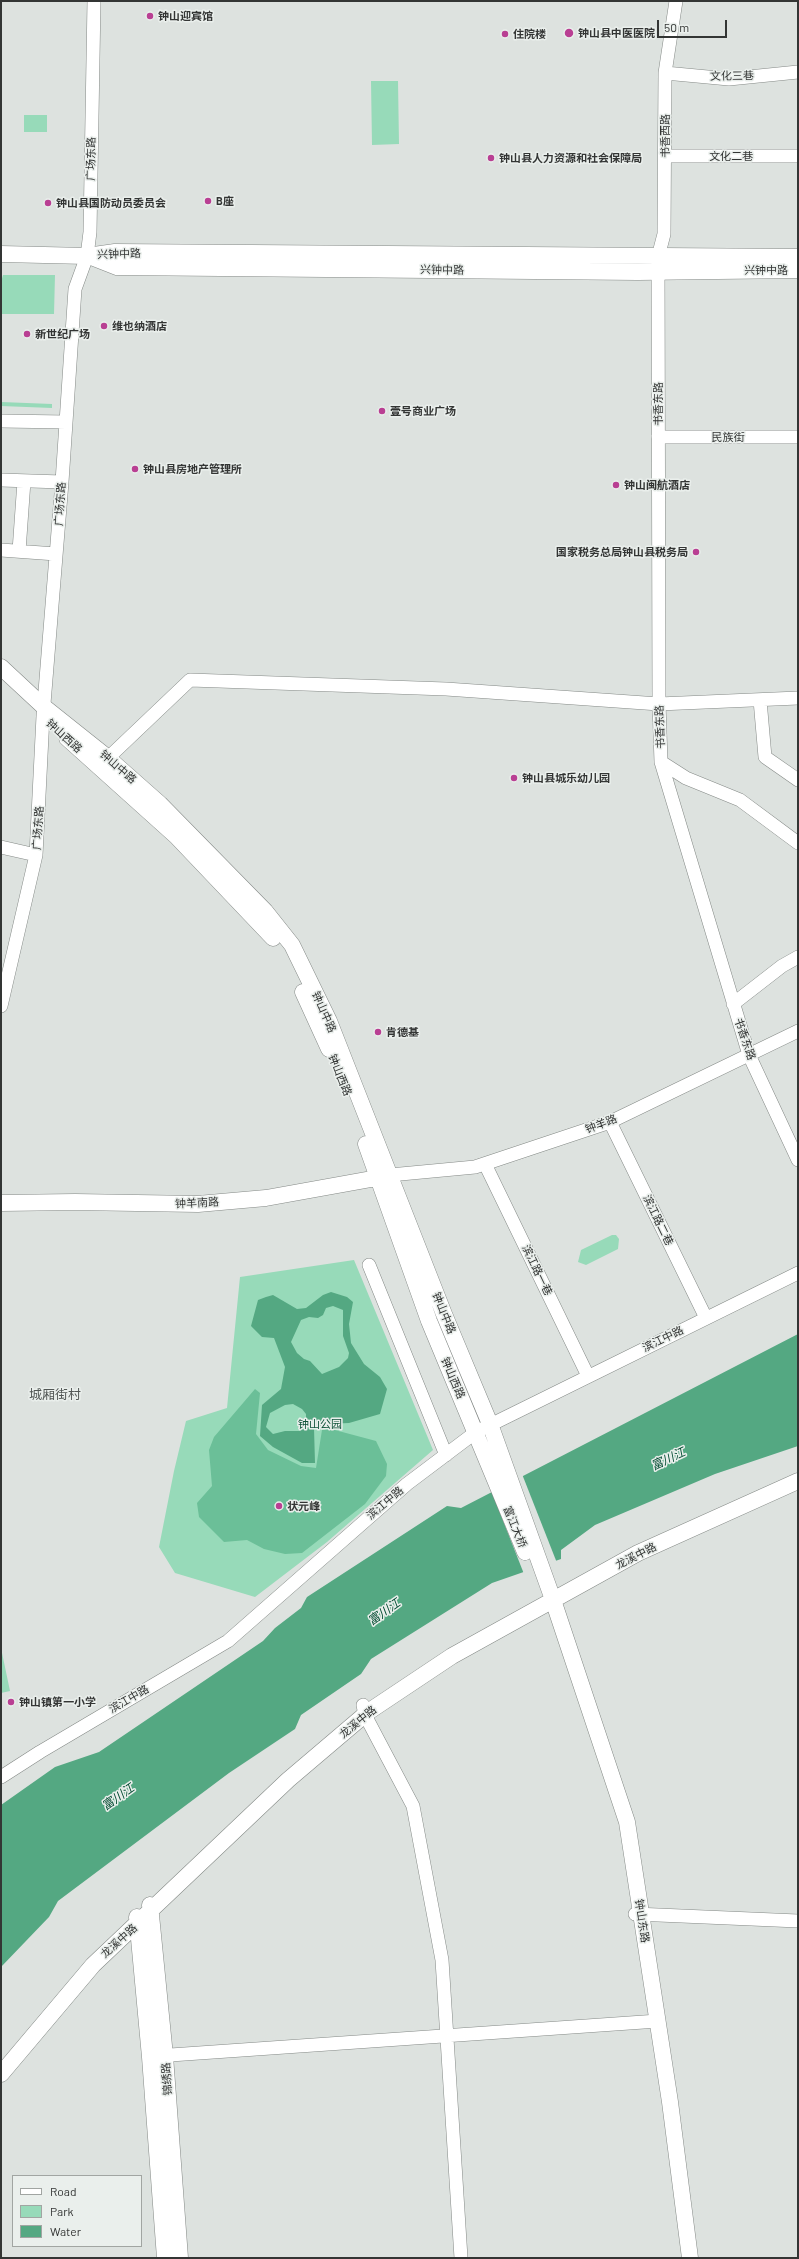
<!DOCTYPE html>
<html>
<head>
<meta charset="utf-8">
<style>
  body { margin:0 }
  #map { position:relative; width:799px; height:2259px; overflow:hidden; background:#dde2df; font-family:Barlow,sans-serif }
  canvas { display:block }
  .frame { position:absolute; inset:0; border:2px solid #333534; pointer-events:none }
  .legend { position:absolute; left:12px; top:2175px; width:130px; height:72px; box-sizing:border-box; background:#eaefec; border:1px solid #a1a5a2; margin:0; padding:5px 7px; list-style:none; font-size:12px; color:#333534 }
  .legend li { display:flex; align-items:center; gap:8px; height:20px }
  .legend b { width:20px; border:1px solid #a1a5a2 }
  .scale { position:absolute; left:657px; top:20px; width:70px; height:18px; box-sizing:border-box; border:2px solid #333534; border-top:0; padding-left:5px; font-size:12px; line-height:14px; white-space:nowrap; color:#333534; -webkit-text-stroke:3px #eaefec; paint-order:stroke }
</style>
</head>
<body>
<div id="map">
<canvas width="799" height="2259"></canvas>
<div class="frame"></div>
<ul class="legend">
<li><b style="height:5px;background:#fff"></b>Road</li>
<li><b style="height:11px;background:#97dab9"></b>Park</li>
<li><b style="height:11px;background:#54a882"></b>Water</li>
</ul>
<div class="scale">50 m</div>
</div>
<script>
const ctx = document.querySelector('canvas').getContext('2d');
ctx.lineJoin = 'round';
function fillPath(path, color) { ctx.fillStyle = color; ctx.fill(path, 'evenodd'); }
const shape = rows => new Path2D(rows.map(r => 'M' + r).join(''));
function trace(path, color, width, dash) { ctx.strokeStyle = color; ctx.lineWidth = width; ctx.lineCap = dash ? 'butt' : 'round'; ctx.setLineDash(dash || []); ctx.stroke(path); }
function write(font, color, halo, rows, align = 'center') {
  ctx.font = font + ' Barlow,"Noto Sans SC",sans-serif'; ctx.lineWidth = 3; ctx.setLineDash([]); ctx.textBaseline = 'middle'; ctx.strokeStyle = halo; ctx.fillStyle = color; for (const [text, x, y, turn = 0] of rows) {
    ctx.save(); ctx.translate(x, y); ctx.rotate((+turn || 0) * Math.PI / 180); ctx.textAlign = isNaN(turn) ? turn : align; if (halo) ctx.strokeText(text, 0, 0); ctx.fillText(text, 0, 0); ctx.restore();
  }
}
const green = shape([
  [371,81,398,81,399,144,372,145],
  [24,115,47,115,47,132,24,132],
  [3,275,55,275,54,314,1,314,1,282],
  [1,402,52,404,52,408,1,406],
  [612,1235,616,1235,619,1239,618,1249,586,1265,578,1262,581,1250],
  [354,1260,433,1450,327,1542,255,1597,175,1573,159,1547,174,1471,186,1421,227,1408,240,1277],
  [1,1648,10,1691,1,1693]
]);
const forest = shape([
  [255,1389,260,1393,256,1434,268,1450,301,1466,316,1468,322,1430,331,1429,376,1441,387,1464,386,1476,365,1504,302,1553,285,1554,264,1549,247,1540,224,1542,199,1517,197,1503,212,1486,209,1450,214,1437]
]);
const water = shape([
  [331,1292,347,1297,353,1302,349,1324,351,1343,364,1364,380,1377,387,1389,380,1414,349,1423,326,1424,314,1428,315,1463,302,1463,273,1447,260,1436,262,1405,281,1389,285,1367,274,1338,262,1337,251,1326,258,1300,266,1297,273,1295,297,1309,306,1308,323,1295],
  [333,1306,343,1310,343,1336,349,1353,348,1358,339,1367,322,1374,310,1361,304,1359,297,1353,291,1342,301,1320,309,1317,318,1318,323,1315,326,1308],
  [293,1404,302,1409,306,1414,306,1428,299,1431,285,1431,273,1434,266,1427,270,1413,285,1405],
  [798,1334,798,1446,715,1474,595,1525,561,1550,561,1559,492,1583,371,1659,361,1674,301,1715,295,1729,229,1773,58,1901,49,1917,1,1967,1,1805,55,1767,99,1752,263,1641,275,1628,301,1608,307,1597,447,1506,461,1508]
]);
const pier = shape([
  [522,1474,557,1563,524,1574,491,1490]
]);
const minor = shape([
  [676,1,665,73,664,234,658,257,659,704,661,762,749,1055,798,1160],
  [665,73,729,79,798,72],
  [665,156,798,156],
  [1,421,66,422],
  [658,437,798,437],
  [1,480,62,482],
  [1,550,56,554],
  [19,551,24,481],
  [760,700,765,757,798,780],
  [108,758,190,680,446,689,659,704,798,698],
  [661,762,686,778,740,800,798,843],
  [1,847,36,855],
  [733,1004,782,966,798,957],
  [1,1006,36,855,43,716,62,482,75,289,87,256,90,232,94,1],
  [610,1122,706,1318],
  [485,1164,588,1376],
  [390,1175,475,1167,610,1122,798,1031],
  [369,1265,446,1455],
  [363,1705,365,1715,413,1806,442,1960,461,2258],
  [1,1777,40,1752,228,1641,407,1484,476,1432,798,1273],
  [635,1914,798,1921],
  [156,2056,658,2021]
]);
const major = shape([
  [1,254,87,256,115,252,798,257],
  [89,256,117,267,638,272,798,270],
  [1,667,44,707,108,758,160,804,265,911,292,945,329,1021,444,1314,490,1424,551,1594,627,1822,670,2102,690,2258],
  [67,738,176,836,273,938],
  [303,992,329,1049],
  [366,1144,429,1321,525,1552],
  [1,1203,75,1202,198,1204,266,1198,388,1176],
  [150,1905,165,2056,180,2258],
  [137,1917,150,2057,165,2258],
  [1,2074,93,1965,288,1780,368,1712,452,1656,638,1553,798,1481]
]);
const markers = [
  [150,16,4,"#b93f93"],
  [569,33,5,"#b93f93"],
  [505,34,4,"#b93f93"],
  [491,158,4,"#b93f93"],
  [208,201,4,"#b93f93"],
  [48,203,4,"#b93f93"],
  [104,326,4,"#b93f93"],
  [27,334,4,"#b93f93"],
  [382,411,4,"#b93f93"],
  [135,469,4,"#b93f93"],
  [616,485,4,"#b93f93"],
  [696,552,4,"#b93f93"],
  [514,778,4,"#b93f93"],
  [378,1032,4,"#b93f93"],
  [279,1506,4,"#b93f93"],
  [11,1702,4,"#b93f93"]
];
const poiNames = [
  ["钟山迎宾馆",158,16],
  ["钟山县中医医院",578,33],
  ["住院楼",513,34],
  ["钟山县人力资源和社会保障局",499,158],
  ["B座",216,201],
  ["钟山县国防动员委员会",56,203],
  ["维也纳酒店",112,326],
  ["新世纪广场",35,334],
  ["壹号商业广场",390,411],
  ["钟山县房地产管理所",143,469],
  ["钟山闽航酒店",624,485],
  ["国家税务总局钟山县税务局",688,552,"right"],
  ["钟山县城乐幼儿园",522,778],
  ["肯德基",386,1032],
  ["状元峰",287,1506],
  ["钟山镇第一小学",19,1702]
];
const streetNames = [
  ["文化三巷",732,76,-1],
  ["书香西路",665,136,-90],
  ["文化二巷",731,156],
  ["广场东路",91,159,-89],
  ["兴钟中路",119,254,-2],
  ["兴钟中路",442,270,1],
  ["兴钟中路",766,270],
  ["书香东路",658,404,-90],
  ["民族街",728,437],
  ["广场东路",60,504,-86],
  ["书香东路",660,727,-92],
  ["钟山西路",64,736,42],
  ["钟山中路",118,767,41],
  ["广场东路",38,828,-86],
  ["钟山中路",324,1012,66],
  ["书香东路",745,1039,71],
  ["钟山西路",340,1075,68],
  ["钟羊路",601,1124,-21],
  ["钟羊南路",197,1203,-3],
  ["滨江路二巷",658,1220,64],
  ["滨江路一巷",537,1270,64],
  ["钟山中路",444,1313,68],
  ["滨江中路",663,1339,-26],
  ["钟山西路",453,1378,67],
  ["滨江中路",385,1503,-40],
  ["富江大桥",515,1527,68],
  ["龙溪中路",636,1556,-27],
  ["滨江中路",129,1699,-30],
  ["龙溪中路",358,1722,-39],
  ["钟山东路",642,1921,81],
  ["龙溪中路",119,1941,-42],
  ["锦绣路",167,2079,-94]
];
const parkNames = [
  ["钟山公园",320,1424]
];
const waterNames = [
  ["富川江",668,1459,-25],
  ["富川江",384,1612,-35],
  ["富川江",118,1797,-35]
];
const quarterNames = [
  ["城厢街村",55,1395]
];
fillPath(green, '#97dab9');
fillPath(forest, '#6bbf98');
fillPath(water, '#54a882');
fillPath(pier, '#dde2df');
trace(minor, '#848986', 14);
trace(major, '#848986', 17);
trace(minor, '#fff', 13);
trace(major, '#fff', 16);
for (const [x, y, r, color] of markers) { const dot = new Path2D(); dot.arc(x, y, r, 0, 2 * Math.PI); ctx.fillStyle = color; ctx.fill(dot); trace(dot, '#eaefec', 1.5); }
write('bold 11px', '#333534', '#eaefec', poiNames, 'left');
write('11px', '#333534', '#eaefec', streetNames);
write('11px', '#0e5238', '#eaefec', parkNames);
write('italic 12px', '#044d33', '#eaefec', waterNames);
write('13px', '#525755', '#eaefec', quarterNames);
</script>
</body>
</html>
